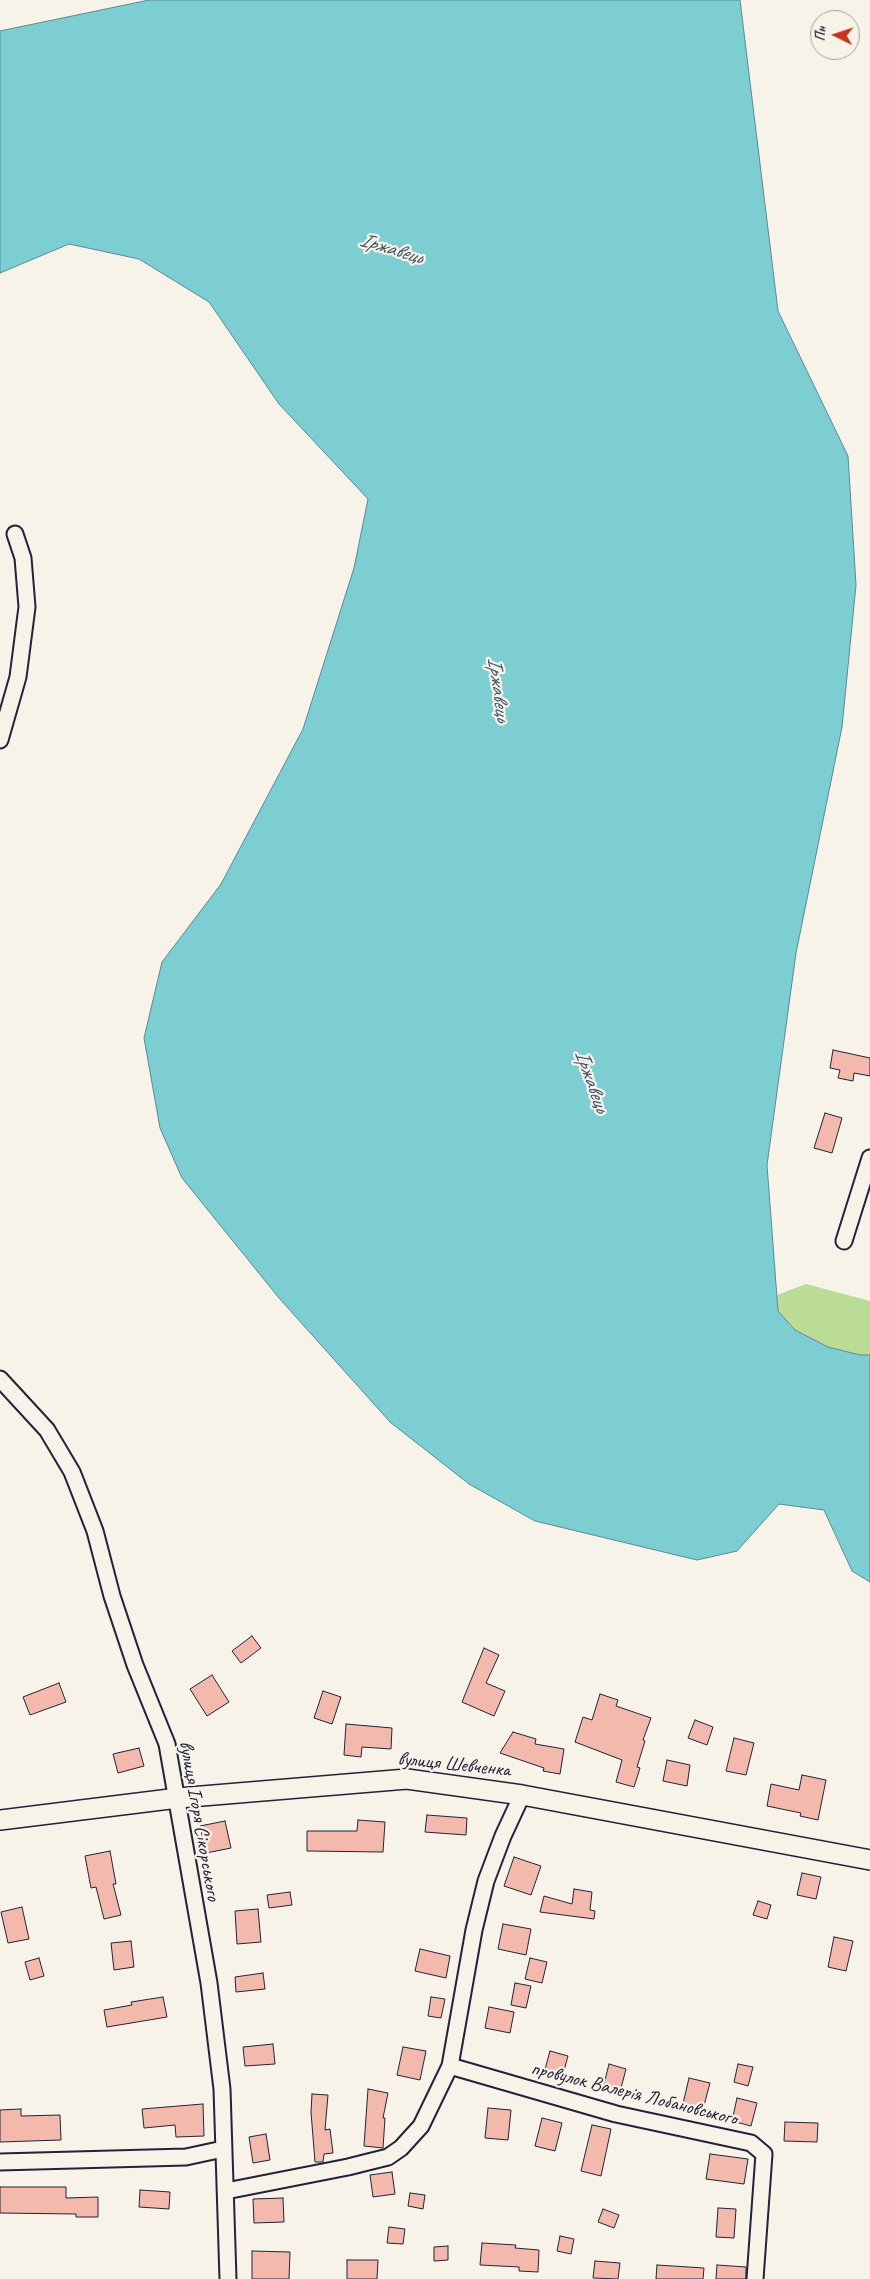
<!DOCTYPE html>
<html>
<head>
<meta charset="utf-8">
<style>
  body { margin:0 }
  #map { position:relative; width:870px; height:2279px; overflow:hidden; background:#f7f3e8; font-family:Caveat,sans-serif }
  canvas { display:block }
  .north { position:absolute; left:810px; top:10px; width:50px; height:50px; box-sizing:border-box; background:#f7f3e8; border:1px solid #a29fa3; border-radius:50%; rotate:274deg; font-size:14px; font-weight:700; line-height:20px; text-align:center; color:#22223b }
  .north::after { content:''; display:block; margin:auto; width:18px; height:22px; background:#c8321e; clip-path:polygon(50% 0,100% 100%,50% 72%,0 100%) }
</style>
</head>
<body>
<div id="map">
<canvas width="870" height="2279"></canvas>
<div class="north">Пн</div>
</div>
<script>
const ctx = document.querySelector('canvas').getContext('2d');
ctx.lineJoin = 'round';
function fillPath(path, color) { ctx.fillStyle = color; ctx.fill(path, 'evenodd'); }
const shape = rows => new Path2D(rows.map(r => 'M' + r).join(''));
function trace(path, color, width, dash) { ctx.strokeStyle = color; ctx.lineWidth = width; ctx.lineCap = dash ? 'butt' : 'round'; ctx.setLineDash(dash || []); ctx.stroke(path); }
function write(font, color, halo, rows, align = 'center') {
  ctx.font = font + ' Caveat,sans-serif'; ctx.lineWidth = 4.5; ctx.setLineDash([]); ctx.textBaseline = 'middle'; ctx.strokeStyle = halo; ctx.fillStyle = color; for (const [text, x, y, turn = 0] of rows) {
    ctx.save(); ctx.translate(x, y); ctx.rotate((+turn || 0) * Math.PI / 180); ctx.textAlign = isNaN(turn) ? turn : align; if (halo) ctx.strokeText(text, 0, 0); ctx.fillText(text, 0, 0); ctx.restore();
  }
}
const green = shape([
  [806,1284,870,1301,870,1355,860,1355,829,1347,795,1330,778,1311,777,1295]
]);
const water = shape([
  [149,0,740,0,778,311,848,456,856,585,842,727,796,953,767,1165,778,1311,795,1330,828,1347,860,1355,870,1355,870,1582,852,1571,824,1510,779,1504,737,1551,697,1560,535,1521,469,1484,390,1422,279,1298,182,1178,160,1128,144,1038,162,962,221,884,303,729,354,568,368,499,279,404,209,302,139,259,69,244,0,273,0,31,149,0]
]);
const building = shape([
  [833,1050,870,1058,870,1076,854,1073,853,1081,838,1078,840,1070,830,1068,833,1050],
  [825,1113,842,1118,832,1153,814,1148,825,1113],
  [252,1636,261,1648,241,1663,232,1651,252,1636],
  [484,1648,499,1655,486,1683,505,1691,494,1716,462,1702,484,1648],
  [212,1675,229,1702,207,1716,190,1689,212,1675],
  [59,1683,66,1702,30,1715,23,1697,59,1683],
  [323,1691,341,1697,332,1724,314,1718,323,1691],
  [600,1694,618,1700,616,1706,651,1718,643,1740,645,1741,637,1767,640,1768,634,1787,616,1782,622,1760,575,1742,583,1717,592,1720,600,1694],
  [695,1720,713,1727,707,1745,688,1738,695,1720],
  [346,1724,392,1728,391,1749,362,1747,361,1757,344,1755,346,1724],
  [513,1732,536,1739,535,1744,564,1749,560,1774,543,1771,544,1768,500,1753,513,1732],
  [734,1738,754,1743,746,1775,726,1771,734,1738],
  [139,1748,144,1766,118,1773,113,1754,139,1748],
  [667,1760,690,1765,687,1786,663,1781,667,1760],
  [802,1775,826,1780,818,1820,800,1816,801,1813,767,1806,771,1784,799,1790,802,1775],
  [427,1815,467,1818,466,1835,425,1832,427,1815],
  [358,1820,385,1822,383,1852,307,1851,307,1831,357,1831,358,1820],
  [225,1821,231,1848,206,1853,200,1826,225,1821],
  [110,1851,116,1884,113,1884,121,1915,104,1919,96,1887,91,1888,85,1856,110,1851],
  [514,1857,541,1866,531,1895,504,1886,514,1857],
  [802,1873,821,1877,816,1899,797,1895,802,1873],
  [574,1889,592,1892,590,1910,595,1911,594,1919,540,1912,544,1896,572,1904,574,1889],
  [290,1892,292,1905,269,1908,267,1895,290,1892],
  [758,1901,771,1905,767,1919,753,1915,758,1901],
  [22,1907,29,1939,8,1943,1,1912,22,1907],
  [258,1909,261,1942,237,1944,235,1911,258,1909],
  [503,1924,531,1929,526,1955,498,1949,503,1924],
  [834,1937,853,1941,846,1971,828,1967,834,1937],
  [131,1941,134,1967,114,1970,111,1943,131,1941],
  [420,1949,450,1956,446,1978,415,1971,420,1949],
  [39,1958,44,1976,30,1980,25,1962,39,1958],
  [530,1958,547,1962,542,1983,525,1979,530,1958],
  [263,1973,265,1989,236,1992,235,1977,263,1973],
  [515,1983,531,1986,526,2008,511,2005,515,1983],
  [163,1997,167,2017,107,2027,104,2010,132,2005,131,2002,163,1997],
  [431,1997,445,1999,441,2018,428,2016,431,1997],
  [489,2007,514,2012,510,2033,485,2028,489,2007],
  [273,2044,275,2064,245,2066,243,2047,273,2044],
  [403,2047,426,2051,420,2080,397,2075,403,2047],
  [550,2051,568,2056,562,2078,544,2073,550,2051],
  [609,2064,626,2069,620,2092,603,2088,609,2064],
  [738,2064,753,2067,748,2086,734,2082,738,2064],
  [689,2078,710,2083,702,2113,682,2108,689,2078],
  [368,2089,388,2093,383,2118,385,2118,383,2148,364,2146,368,2089],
  [312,2094,328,2095,325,2130,330,2129,333,2153,324,2154,323,2162,315,2162,311,2112,312,2094],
  [737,2098,757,2103,751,2126,732,2121,737,2098],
  [203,2104,204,2136,176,2137,175,2125,144,2128,142,2109,203,2104],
  [488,2108,511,2110,508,2140,485,2138,488,2108],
  [21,2109,21,2116,60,2115,61,2140,0,2142,0,2110,21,2109],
  [542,2118,562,2123,555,2151,535,2146,542,2118],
  [785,2122,818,2123,817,2142,784,2141,785,2122],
  [592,2125,611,2129,601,2176,581,2171,592,2125],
  [266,2134,270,2160,253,2163,249,2137,266,2134],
  [710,2154,748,2159,744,2184,706,2179,710,2154],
  [392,2172,395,2194,373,2197,370,2175,392,2172],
  [0,2187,66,2187,66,2198,98,2197,98,2217,76,2217,76,2214,0,2213,0,2187],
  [140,2190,170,2192,169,2209,139,2207,140,2190],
  [410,2193,425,2195,423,2209,408,2206,410,2193],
  [283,2198,284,2222,254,2223,253,2199,283,2198],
  [718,2208,736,2209,734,2238,716,2237,718,2208],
  [603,2209,619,2215,614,2228,598,2222,603,2209],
  [389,2227,405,2229,403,2244,387,2243,389,2227],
  [560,2236,574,2239,571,2254,557,2251,560,2236],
  [482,2243,516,2245,515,2248,539,2250,538,2272,519,2271,519,2267,480,2265,482,2243],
  [448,2246,448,2260,434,2261,434,2247,448,2246],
  [252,2251,290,2252,289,2279,252,2279,252,2251],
  [347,2260,378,2260,377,2279,347,2279,347,2260],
  [595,2261,620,2263,618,2279,593,2278,595,2261],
  [657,2265,704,2268,703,2279,656,2279,657,2265],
  [717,2265,746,2267,746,2279,716,2279,717,2265]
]);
const minor = shape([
  [0,740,18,677,27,607,23,558,15,534],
  [844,1241,870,1158],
  [0,1379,47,1430,72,1472,95,1531,112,1596,135,1665,167,1744,209,1983,222,2089,228,2279],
  [450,2066,616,2114,751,2143,764,2154,755,2279],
  [0,2162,186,2157,223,2149],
  [226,2191,348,2167,388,2157,401,2148,421,2126,450,2066,474,1930,486,1881,503,1836,522,1795]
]);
const tertiary = shape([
  [0,1820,178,1798,407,1779,522,1795,870,1860]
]);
const streetNames = [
  ["вулиця Шевченка",454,1765,6],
  ["вулиця Ігоря Сікорського",199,1821,80],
  ["провулок Валерія Лобановського",634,2094,14]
];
const waterNames = [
  ["Іржавець",391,249,17],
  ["Іржавець",498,689,82],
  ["Іржавець",591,1081,70]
];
fillPath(green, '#badc96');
fillPath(water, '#7dced3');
trace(water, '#598996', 1);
fillPath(building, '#f3b9ac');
trace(building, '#22223b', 1);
trace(minor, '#22223b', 19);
trace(tertiary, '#22223b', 22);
trace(minor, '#f7f3e8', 15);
trace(tertiary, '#f7f3e8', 19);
write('20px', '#22223b', '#f7f3e8', streetNames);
write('italic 21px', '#3d5669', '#f7f3e8', waterNames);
</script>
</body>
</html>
